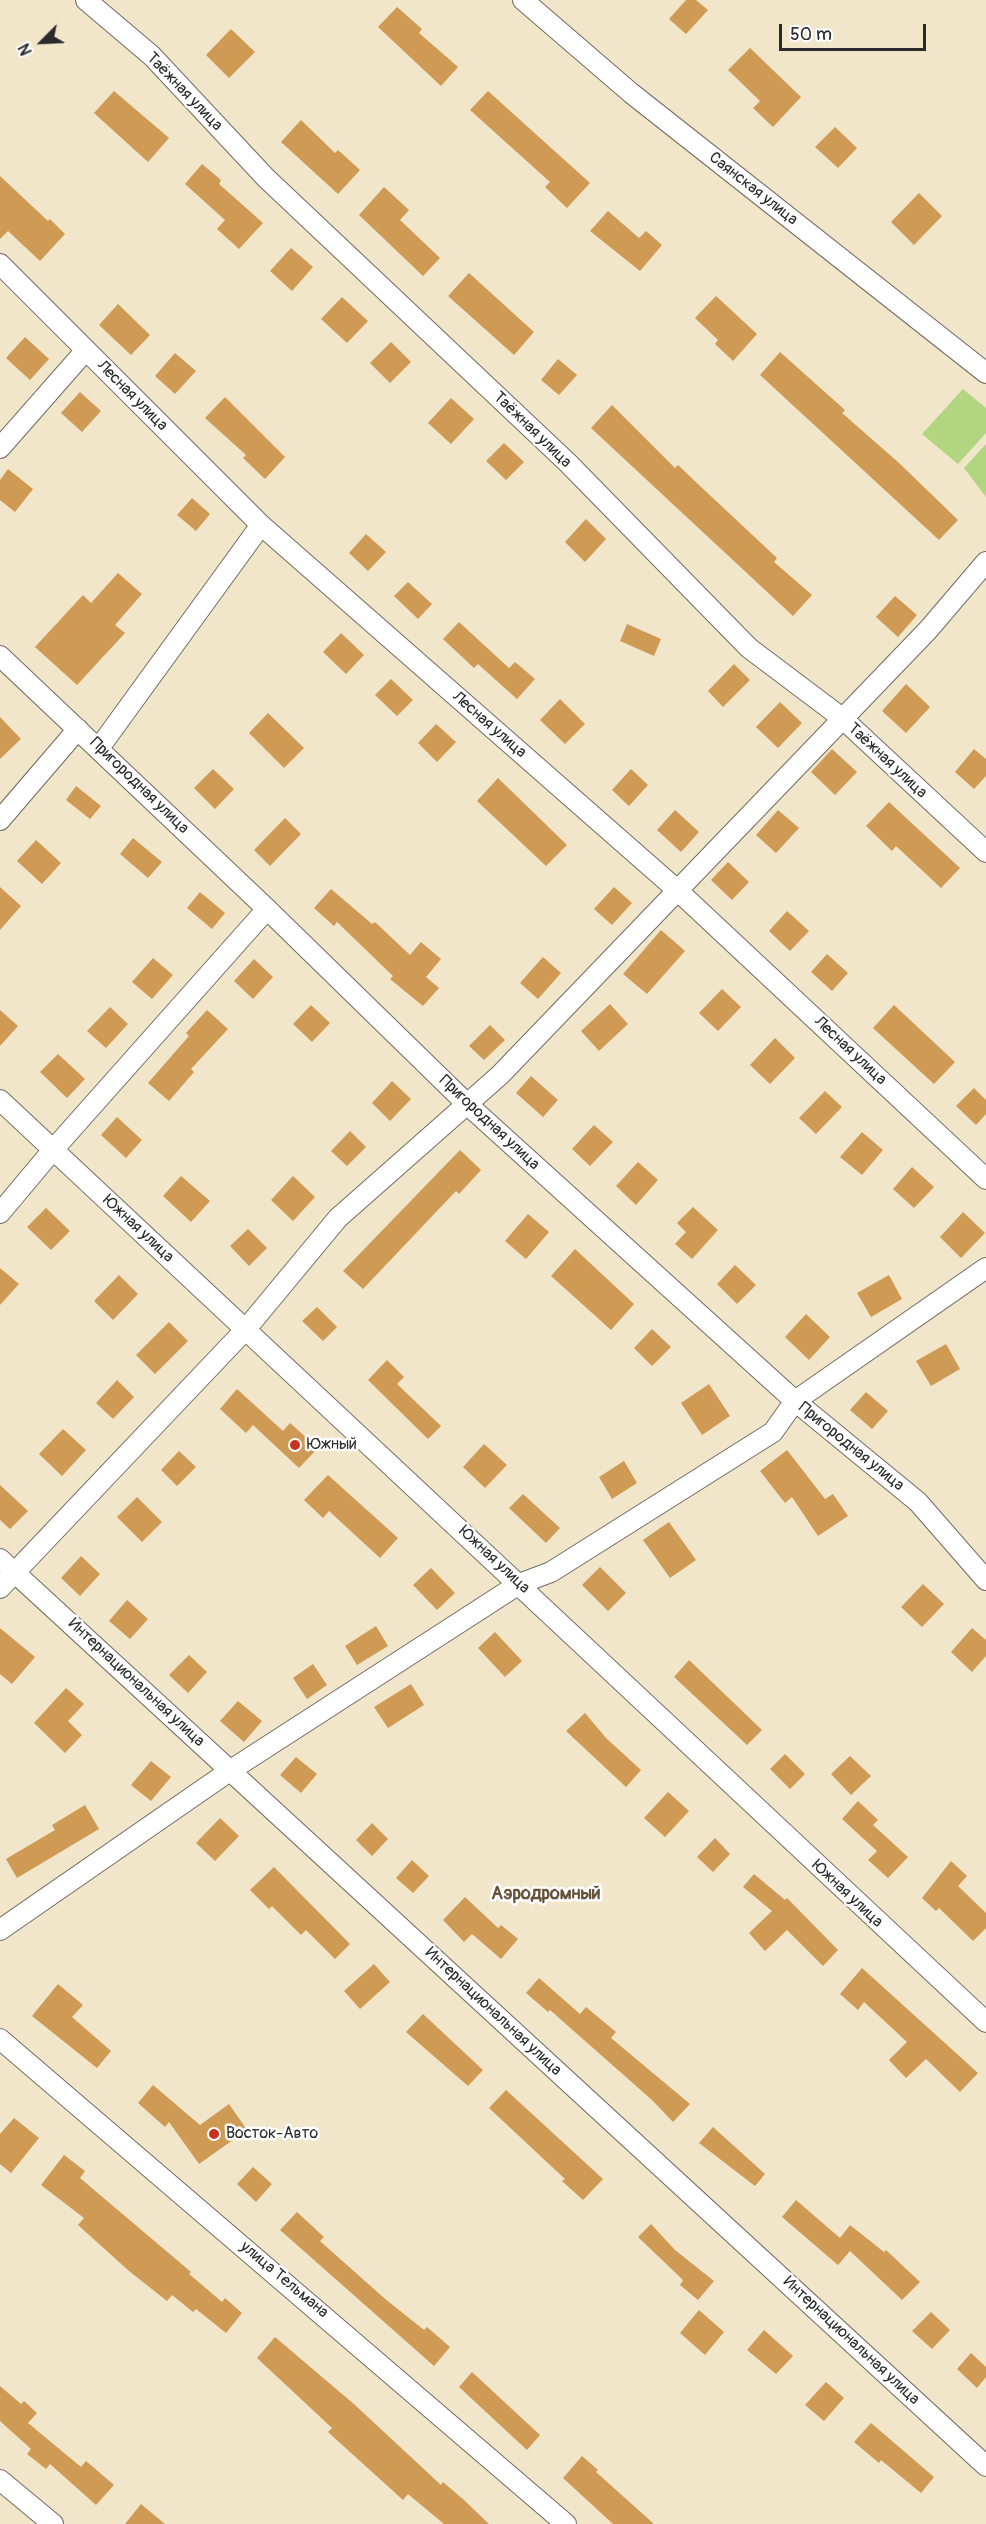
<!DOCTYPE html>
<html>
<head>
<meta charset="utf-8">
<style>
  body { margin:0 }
  #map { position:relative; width:986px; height:2524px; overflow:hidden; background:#f1e5ca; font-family:Pangolin,sans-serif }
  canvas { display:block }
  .north { position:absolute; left:12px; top:12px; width:60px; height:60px; -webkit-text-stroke:4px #fff; paint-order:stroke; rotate:246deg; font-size:16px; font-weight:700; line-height:24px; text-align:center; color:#2b2b2b }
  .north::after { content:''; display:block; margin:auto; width:21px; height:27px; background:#2b2b2b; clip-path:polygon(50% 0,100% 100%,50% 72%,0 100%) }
  .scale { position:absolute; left:779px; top:24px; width:147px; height:27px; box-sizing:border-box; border:3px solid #2b2b2b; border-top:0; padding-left:8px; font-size:18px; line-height:21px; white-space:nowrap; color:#2b2b2b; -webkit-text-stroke:4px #fff; paint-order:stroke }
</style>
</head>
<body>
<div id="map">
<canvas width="986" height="2524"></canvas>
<div class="north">N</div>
<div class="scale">50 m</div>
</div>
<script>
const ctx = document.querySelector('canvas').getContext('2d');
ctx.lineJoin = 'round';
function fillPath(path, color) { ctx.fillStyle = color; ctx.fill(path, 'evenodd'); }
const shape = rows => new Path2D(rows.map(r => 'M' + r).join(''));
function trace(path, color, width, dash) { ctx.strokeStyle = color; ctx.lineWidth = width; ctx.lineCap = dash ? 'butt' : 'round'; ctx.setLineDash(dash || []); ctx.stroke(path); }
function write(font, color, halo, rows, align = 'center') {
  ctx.font = font + ' Pangolin,sans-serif'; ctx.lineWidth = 5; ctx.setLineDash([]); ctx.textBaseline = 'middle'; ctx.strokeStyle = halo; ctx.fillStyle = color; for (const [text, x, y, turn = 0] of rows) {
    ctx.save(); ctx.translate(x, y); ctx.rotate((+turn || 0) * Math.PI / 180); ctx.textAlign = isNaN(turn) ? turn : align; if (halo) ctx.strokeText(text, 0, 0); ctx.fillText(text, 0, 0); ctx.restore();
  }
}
const green = shape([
  [963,389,986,408,986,433,958,464,922,434],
  [986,444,986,497,964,468]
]);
const building = shape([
  [686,0,696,0,708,10,686,34,669,19],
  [397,7,422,29,419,33,458,67,441,86,378,27],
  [231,29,255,52,229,78,206,55],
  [750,48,801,97,773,127,753,108,760,101,728,70],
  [114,91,169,138,148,162,94,113],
  [488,91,590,183,567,208,545,187,550,182,470,110],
  [301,120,335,153,338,150,360,170,338,194,281,142],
  [835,127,857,148,838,168,815,147],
  [202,164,221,180,219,184,263,223,239,249,217,229,225,220,185,184],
  [0,176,48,221,50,219,65,234,40,261,8,231,0,239],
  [384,187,409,210,400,220,440,258,423,276,359,215],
  [919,193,942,216,914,245,891,222],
  [608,211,639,238,646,231,662,245,640,271,590,231],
  [291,248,313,267,292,291,270,271],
  [469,273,534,332,514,355,448,296],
  [716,296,757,334,733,361,715,344,718,340,695,318],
  [342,297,368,321,347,343,321,319],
  [118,304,150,335,131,355,99,325],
  [25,337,49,359,30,380,6,358],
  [391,342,411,362,390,383,370,363],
  [780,352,845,410,842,413,898,462,958,520,939,540,760,375],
  [175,353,196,371,175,394,155,376],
  [558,359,577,375,559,395,541,380],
  [80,392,101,411,82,432,61,413],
  [225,397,285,457,265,479,243,458,246,455,205,418],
  [451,398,474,419,451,444,428,423],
  [612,405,675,468,678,465,699,485,777,558,774,562,812,595,793,616,591,428],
  [504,443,524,462,506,480,486,461],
  [8,469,33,489,15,512,0,500,0,480],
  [192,498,210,514,196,531,177,515],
  [586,519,606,539,585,562,565,542],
  [366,534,386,552,368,571,349,553],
  [118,573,142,594,115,625,125,633,77,685,35,647,83,595,91,603],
  [408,582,432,604,418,619,394,596],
  [895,596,917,615,898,637,876,617],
  [459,622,509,668,515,662,535,679,517,699,478,664,474,668,443,639],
  [627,624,661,639,654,656,620,641],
  [341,633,364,655,346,674,323,652],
  [734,664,750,680,723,707,708,691],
  [391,679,413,700,397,716,375,695],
  [906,684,930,707,906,733,882,711],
  [560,699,585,724,565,744,540,720],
  [780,702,802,723,778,748,756,727],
  [268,713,304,748,284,768,249,733],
  [0,717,21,739,0,759],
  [436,724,456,742,437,762,418,743],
  [832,749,857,772,835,795,811,772],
  [974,749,986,759,986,776,974,789,955,772],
  [213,769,234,789,215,809,194,788],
  [631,769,648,785,629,806,612,790],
  [498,778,567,845,546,866,477,801],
  [76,786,101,806,90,819,66,800],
  [889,802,960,868,941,888,896,846,892,851,866,826],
  [675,810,699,832,681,852,657,830],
  [778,810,799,828,776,853,756,835],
  [285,818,301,834,270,866,254,850],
  [133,838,162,862,148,878,120,854],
  [36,840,61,863,42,884,17,861],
  [728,862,749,882,732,900,711,880],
  [0,887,21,906,0,930],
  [614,887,632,903,612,925,594,909],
  [331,889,372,924,375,922,410,955,421,942,441,959,426,977,439,988,423,1006,390,979,393,976,337,922,334,926,314,908],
  [200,892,225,913,212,929,187,908],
  [787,911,809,931,790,951,769,931],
  [661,930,685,951,647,994,623,974],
  [827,954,848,973,832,991,811,972],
  [543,957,561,973,538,999,520,983],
  [153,958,173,975,152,999,132,982],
  [254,959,273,977,253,999,234,981],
  [722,989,741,1007,718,1031,699,1013],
  [610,1004,628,1024,599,1051,581,1031],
  [311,1005,330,1023,312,1042,293,1024],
  [894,1005,955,1062,934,1084,873,1028],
  [110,1007,128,1024,106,1048,87,1031],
  [0,1010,18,1026,0,1046],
  [207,1010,228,1029,191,1069,194,1072,169,1101,148,1083,189,1036,186,1033],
  [490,1025,505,1040,484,1060,469,1046],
  [775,1038,795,1058,770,1084,750,1065],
  [58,1054,85,1079,67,1098,40,1072],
  [531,1076,558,1100,543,1117,516,1093],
  [392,1081,411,1099,390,1121,372,1103],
  [974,1088,986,1100,986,1114,976,1125,956,1106],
  [825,1091,842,1107,816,1134,799,1118],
  [117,1117,142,1140,126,1158,101,1135],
  [594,1125,613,1142,590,1166,572,1149],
  [350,1131,366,1147,347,1166,331,1151],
  [862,1132,883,1150,862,1175,840,1157],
  [460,1150,481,1170,459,1194,456,1191,363,1289,343,1271],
  [638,1162,658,1180,636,1205,616,1186],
  [912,1167,934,1187,914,1208,893,1189],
  [181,1176,210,1201,191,1222,163,1196],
  [293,1176,315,1197,293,1221,271,1200],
  [693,1207,718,1230,692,1259,675,1244,686,1232,677,1223],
  [46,1208,70,1231,51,1250,27,1227],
  [963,1212,985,1233,961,1258,940,1237],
  [528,1214,549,1232,526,1259,505,1241],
  [248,1229,267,1248,249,1266,230,1246],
  [575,1249,634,1304,611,1330,551,1276],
  [735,1265,756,1285,737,1304,717,1284],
  [0,1268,19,1284,0,1305],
  [119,1275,138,1294,113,1320,94,1301],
  [889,1275,902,1299,871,1317,857,1293],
  [317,1307,337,1327,323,1341,302,1321],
  [806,1314,830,1337,809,1360,785,1337],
  [169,1322,188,1341,155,1374,136,1355],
  [652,1329,671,1347,652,1366,634,1348],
  [946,1344,960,1369,931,1386,916,1361],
  [387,1360,404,1377,397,1384,441,1426,428,1439,368,1380],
  [117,1380,134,1397,113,1419,96,1403],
  [709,1384,730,1416,702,1435,681,1403],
  [237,1389,283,1431,290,1423,318,1448,299,1468,253,1425,246,1433,220,1409],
  [866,1392,888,1411,872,1429,850,1410],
  [63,1429,86,1450,62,1476,39,1454],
  [484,1444,507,1465,485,1488,463,1467],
  [787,1450,825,1499,833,1494,848,1516,818,1536,792,1497,785,1503,760,1471],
  [179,1451,196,1467,177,1486,161,1470],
  [624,1461,637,1483,612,1499,599,1477],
  [328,1475,398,1538,380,1558,329,1511,323,1518,304,1500],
  [0,1485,28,1511,10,1529,0,1520],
  [523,1494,560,1528,546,1543,509,1508],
  [137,1497,162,1522,142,1542,117,1517],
  [669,1522,696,1560,670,1578,643,1540],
  [81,1556,100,1574,80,1596,61,1578],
  [600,1567,626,1593,608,1611,582,1585],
  [431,1568,455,1593,437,1610,413,1585],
  [923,1584,944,1604,922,1627,901,1607],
  [127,1600,148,1619,130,1639,109,1621],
  [376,1626,388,1646,357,1665,345,1646],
  [0,1628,35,1657,12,1684,0,1674],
  [972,1628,986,1640,986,1656,972,1672,951,1652],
  [495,1632,522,1661,505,1677,478,1648],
  [189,1655,207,1672,188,1693,169,1675],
  [689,1660,762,1730,747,1745,674,1677],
  [313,1664,327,1685,307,1699,293,1678],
  [411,1684,424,1705,388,1728,374,1707],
  [66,1688,84,1704,68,1721,82,1735,65,1753,34,1723],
  [238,1701,262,1721,244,1742,220,1721],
  [585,1713,606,1738,641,1770,626,1787,566,1731],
  [785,1754,805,1774,790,1789,770,1769],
  [850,1756,871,1776,851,1795,831,1774],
  [296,1757,317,1774,301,1793,280,1775],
  [151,1761,171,1777,151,1801,131,1785],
  [668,1792,689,1811,665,1837,644,1818],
  [858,1801,878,1820,873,1825,908,1857,888,1878,868,1860,877,1851,842,1819],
  [85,1805,99,1829,17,1878,6,1859,55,1830,52,1825],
  [220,1818,239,1836,215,1861,196,1843],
  [372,1823,388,1839,372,1856,356,1840],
  [715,1838,730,1854,713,1872,697,1857],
  [412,1860,429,1876,413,1893,396,1878],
  [951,1861,967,1876,958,1886,986,1913,986,1928,973,1941,939,1908,936,1911,922,1898],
  [274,1867,350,1944,335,1959,306,1930,301,1935,272,1906,269,1909,250,1890],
  [754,1874,785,1900,787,1898,838,1950,823,1966,787,1930,765,1951,749,1933,772,1911,743,1887],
  [465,1897,498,1928,501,1925,518,1939,501,1959,472,1934,464,1942,443,1920],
  [374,1964,390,1982,360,2009,344,1991],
  [862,1968,978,2073,960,2092,926,2059,906,2078,889,2060,907,2042,864,2002,858,2010,840,1994],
  [539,1978,580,2014,586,2007,616,2032,611,2038,690,2104,673,2122,652,2100,550,2010,548,2012,526,1993],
  [58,1984,83,2005,72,2017,111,2051,97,2068,32,2016],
  [423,2014,483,2070,468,2086,406,2032],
  [153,2085,200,2125,229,2104,247,2130,199,2164,169,2122,165,2127,138,2103],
  [506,2090,603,2179,583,2200,562,2181,565,2179,489,2108],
  [14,2118,39,2138,11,2173,0,2164,0,2134],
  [713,2127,765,2174,755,2186,699,2143],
  [64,2155,85,2171,80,2178,191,2272,189,2274,222,2302,225,2298,242,2313,226,2333,196,2309,193,2312,172,2295,167,2301,129,2271,78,2225,84,2218,41,2185],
  [253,2167,272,2184,256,2202,237,2184],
  [796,2200,840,2238,850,2225,884,2252,886,2250,920,2282,902,2300,850,2251,838,2265,782,2217],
  [297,2212,324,2237,320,2241,384,2298,424,2330,427,2327,450,2347,434,2366,280,2230],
  [651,2224,675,2250,714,2281,698,2300,680,2285,683,2280,638,2237],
  [699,2310,724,2332,705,2355,680,2333],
  [931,2312,950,2330,932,2349,912,2331],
  [764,2330,793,2356,776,2374,747,2350],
  [275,2337,355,2405,441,2485,443,2482,464,2500,489,2524,444,2524,408,2494,403,2500,328,2432,332,2428,257,2358],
  [971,2353,986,2367,986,2377,977,2388,957,2369],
  [472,2372,540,2435,527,2450,459,2387],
  [826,2382,844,2398,824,2421,805,2405],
  [0,2386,21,2404,24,2401,37,2413,28,2423,81,2467,86,2461,114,2485,96,2505,50,2464,46,2469,27,2454,31,2449,0,2421],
  [871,2423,934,2477,921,2493,881,2460,879,2463,854,2442],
  [582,2456,598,2470,596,2472,654,2524,613,2524,563,2478],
  [141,2504,165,2524,125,2524]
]);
const minor = shape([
  [86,0,152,56,266,178,568,463,749,648,842,718,986,852],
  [523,0,631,93,986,373],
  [0,264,261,525,676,889,986,1179],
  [0,448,86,350],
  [0,656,267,909,468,1105,795,1401,918,1502,986,1580],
  [99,748,261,525],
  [0,820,78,729],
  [0,1100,986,2022],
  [0,1213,52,1151,267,909],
  [0,1559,986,2466],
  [0,1588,246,1329,338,1218,500,1075,928,630,986,562],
  [0,1930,231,1770,519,1584,551,1572,773,1432,795,1401,986,1268],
  [0,2039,566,2524],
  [0,2480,53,2524]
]);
const markers = [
  [295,1445,6,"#c8321e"],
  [214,2134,6,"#c8321e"]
];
const streetNames = [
  ["Таёжная улица",184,92,46],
  ["Саянская улица",753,189,38],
  ["Лесная улица",132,396,45],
  ["Таёжная улица",532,430,44],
  ["Лесная улица",489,725,41],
  ["Таёжная улица",887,761,43],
  ["Пригородная улица",139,786,44],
  ["Лесная улица",850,1051,43],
  ["Пригородная улица",489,1123,43],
  ["Южная улица",138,1229,43],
  ["Пригородная улица",851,1447,39],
  ["Южная улица",494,1560,43],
  ["Интернациональная улица",136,1683,43],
  ["Южная улица",847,1894,43],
  ["Интернациональная улица",493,2012,43],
  ["улица Тельмана",284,2280,40],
  ["Интернациональная улица",851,2341,43]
];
const poiNames = [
  ["Южный",307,1445],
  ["Восток-Авто",226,2134]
];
const neighbourhoodNames = [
  ["Аэродромный",546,1894]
];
fillPath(green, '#b2d680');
fillPath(building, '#cf9a54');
trace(minor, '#706c63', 22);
trace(minor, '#fff', 20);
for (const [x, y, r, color] of markers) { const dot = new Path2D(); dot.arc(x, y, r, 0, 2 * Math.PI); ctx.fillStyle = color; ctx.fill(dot); trace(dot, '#fff', 2); }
write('16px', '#2b2b2b', '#fff', streetNames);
write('16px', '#2b2b2b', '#fff', poiNames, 'left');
write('bold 18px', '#645239', '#fff', neighbourhoodNames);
</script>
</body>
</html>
